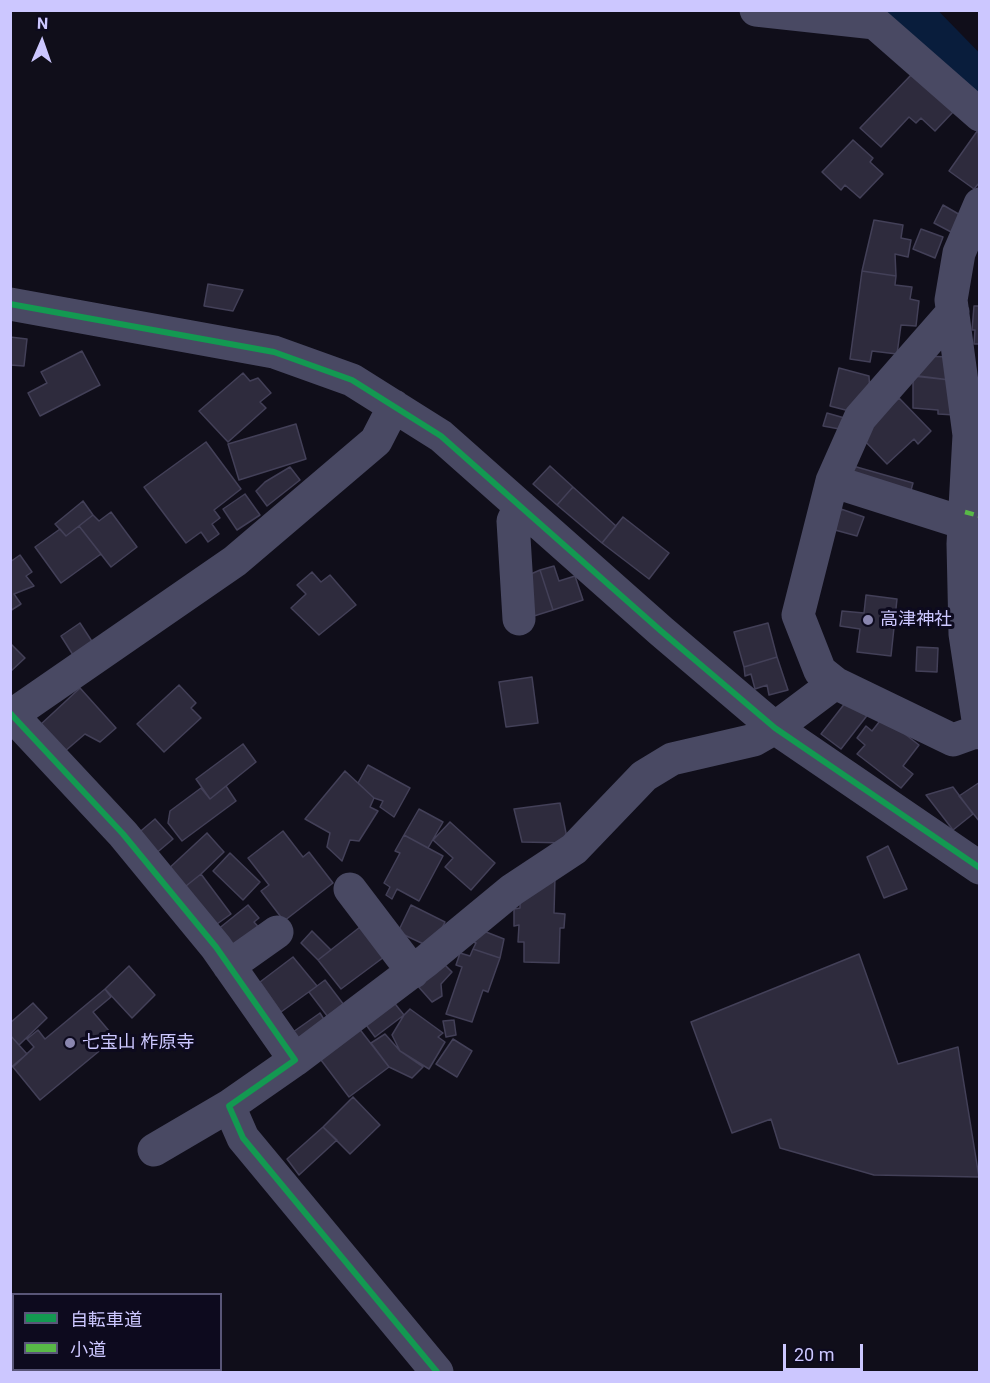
<!DOCTYPE html>
<html>
<head>
<meta charset="utf-8">
<style>
  body { margin:0 }
  #map { position:relative; width:990px; height:1383px; overflow:hidden; background:#100e1a; font-family:Roboto,"Noto Sans JP",sans-serif }
  canvas { display:block }
  .frame { position:absolute; inset:0; border:12px solid #ccc7ff; pointer-events:none }
  .legend { position:absolute; left:12px; top:1293px; width:210px; height:78px; box-sizing:border-box; background:#0d0a1e; border:2px solid #595678; margin:0; padding:8px 10px; list-style:none; font-size:18px; color:#ccc7ff }
  .legend li { display:flex; align-items:center; gap:12px; height:30px }
  .legend b { width:30px; border:2px solid #595678 }
  .north { position:absolute; left:12px; top:12px; width:60px; height:60px; -webkit-text-stroke:4px #0d0a1e; paint-order:stroke; rotate:2deg; font-size:16px; font-weight:700; line-height:24px; text-align:center; color:#ccc7ff }
  .north::after { content:''; display:block; margin:auto; width:21px; height:27px; background:#ccc7ff; clip-path:polygon(50% 0,100% 100%,50% 72%,0 100%) }
  .scale { position:absolute; left:783px; top:1344px; width:80px; height:27px; box-sizing:border-box; border:3px solid #ccc7ff; border-top:0; padding-left:8px; font-size:18px; line-height:21px; white-space:nowrap; color:#ccc7ff; -webkit-text-stroke:4px #0d0a1e; paint-order:stroke }
</style>
</head>
<body>
<div id="map">
<canvas width="990" height="1383"></canvas>
<div class="frame"></div>
<ul class="legend">
<li><b style="height:8px;background:#139951"></b>自転車道</li>
<li><b style="height:8px;background:#58b947"></b>小道</li>
</ul>
<div class="north">N</div>
<div class="scale">20 m</div>
</div>
<script>
const ctx = document.querySelector('canvas').getContext('2d');
ctx.lineJoin = 'round';
const shape = rows => new Path2D(rows.map(r => 'M' + r).join(''));
function trace(path, color, width, dash) { ctx.strokeStyle = color; ctx.lineWidth = width; ctx.lineCap = dash ? 'butt' : 'round'; ctx.setLineDash(dash || []); ctx.stroke(path); }
function fillPath(path, color) { ctx.fillStyle = color; ctx.fill(path, 'evenodd'); }
function write(font, color, halo, rows, align = 'center') {
  ctx.font = font + ' Roboto,"Noto Sans JP",sans-serif'; ctx.lineWidth = 6; ctx.setLineDash([]); ctx.textBaseline = 'middle'; ctx.strokeStyle = halo; ctx.fillStyle = color; for (const [text, x, y, turn = 0] of rows) {
    ctx.save(); ctx.translate(x, y); ctx.rotate((+turn || 0) * Math.PI / 180); ctx.textAlign = isNaN(turn) ? turn : align; if (halo) ctx.strokeText(text, 0, 0); ctx.fillText(text, 0, 0); ctx.restore();
  }
}
const river = shape([
  [904,10,980,88]
]);
const building = shape([
  [912,74,953,112,935,131,921,118,916,123,909,117,881,147,860,128,912,74],
  [978,130,980,182,974,189,949,171,978,130],
  [853,140,873,158,870,162,883,174,860,198,845,185,841,190,822,172,853,140],
  [943,205,962,216,953,233,934,223,943,205],
  [874,220,903,225,901,238,911,240,908,257,895,254,896,276,862,271,874,220],
  [921,229,943,237,935,258,913,249,921,229],
  [862,271,896,276,895,285,912,287,910,299,919,301,916,326,901,325,897,354,872,351,870,362,850,359,862,271],
  [208,284,243,290,233,311,204,306,208,284],
  [974,306,980,306,980,344,974,344,975,330,972,330,974,306],
  [10,337,27,339,24,366,10,365,10,337],
  [82,351,100,385,40,416,28,393,47,383,41,372,82,351],
  [920,356,952,357,950,380,919,376,920,356],
  [839,368,869,376,870,394,857,413,830,406,839,368],
  [243,373,250,381,258,378,271,393,260,402,266,408,228,442,199,411,243,373],
  [913,376,950,380,955,415,938,414,938,410,913,408,913,376],
  [899,398,931,431,918,444,914,439,887,464,860,436,899,398],
  [827,413,848,419,845,430,823,426,827,413],
  [296,424,306,459,239,480,228,444,296,424],
  [206,442,241,489,214,510,220,518,212,524,219,534,208,542,201,532,186,543,144,487,206,442],
  [846,464,913,483,908,501,841,482,846,464],
  [550,466,573,487,557,505,533,484,550,466],
  [290,467,300,480,267,506,256,491,265,482,290,467],
  [573,487,616,526,602,543,557,505,573,487],
  [245,494,260,515,237,530,223,509,245,494],
  [83,501,93,515,66,536,55,524,83,501],
  [841,509,864,517,857,536,835,530,841,509],
  [111,512,137,547,111,567,79,526,93,515,99,521,111,512],
  [623,517,669,553,649,579,602,543,623,517],
  [79,526,101,554,61,583,35,547,60,529,66,536,79,526],
  [20,555,32,572,26,576,34,586,14,594,21,604,10,611,10,562,20,555],
  [554,566,559,581,575,576,583,600,553,610,540,570,554,566],
  [540,570,553,610,534,616,524,577,540,570],
  [312,572,321,582,330,575,356,605,319,635,291,608,306,594,297,585,312,572],
  [866,595,897,599,891,656,857,652,860,629,840,626,842,611,864,613,866,595],
  [80,623,93,643,73,655,61,636,80,623],
  [768,623,777,657,744,667,734,632,768,623],
  [10,643,25,658,10,672,10,643],
  [917,647,938,648,937,672,916,671,917,647],
  [777,657,788,690,769,695,767,685,755,689,751,674,745,676,744,667,777,657],
  [532,677,538,723,506,727,499,682,532,677],
  [179,685,196,703,191,708,201,718,164,752,137,724,179,685],
  [80,688,116,728,100,742,85,734,64,752,40,725,80,688],
  [849,698,869,713,841,749,821,734,849,698],
  [883,717,919,745,903,766,913,774,901,788,857,754,865,745,857,738,866,726,872,731,883,717],
  [243,744,256,762,210,799,196,779,243,744],
  [368,765,410,788,394,817,380,807,383,801,374,798,358,783,368,765],
  [345,771,374,798,370,807,378,811,359,841,350,840,342,861,327,847,330,833,305,819,345,771],
  [980,782,980,822,959,796,980,782],
  [226,786,236,801,182,841,168,823,170,811,201,788,210,799,226,786],
  [953,787,973,814,953,830,926,795,953,787],
  [560,803,568,843,522,842,514,809,560,803],
  [419,809,443,822,428,848,404,835,419,809],
  [155,819,173,839,154,855,136,835,155,819],
  [450,822,495,863,471,890,445,867,453,858,433,840,450,822],
  [283,831,303,857,309,852,333,883,284,921,261,891,269,885,248,858,283,831],
  [207,833,224,852,201,874,181,890,166,871,207,833],
  [404,835,443,856,419,901,397,889,392,899,386,895,390,887,384,883,400,853,395,851,404,835],
  [888,846,907,889,884,898,867,857,888,846],
  [230,853,260,882,243,900,213,871,230,853],
  [201,874,231,914,210,929,181,890,201,874],
  [555,877,554,913,565,914,564,928,560,928,559,963,524,962,524,942,518,942,519,925,514,926,514,909,520,908,520,895,555,877],
  [248,905,259,918,254,922,262,931,235,953,217,930,248,905],
  [411,905,445,922,432,948,398,932,411,905],
  [360,927,384,957,341,989,318,960,360,927],
  [481,930,504,939,500,958,473,949,476,943,468,940,481,930],
  [312,931,331,950,318,960,301,943,312,931],
  [473,949,500,958,488,992,483,990,472,1022,446,1014,462,967,456,965,460,953,470,956,473,949],
  [859,954,898,1064,958,1047,979,1177,874,1175,780,1148,771,1119,732,1133,691,1022,859,954],
  [293,957,317,986,281,1012,260,982,293,957],
  [442,962,452,972,441,984,442,996,432,1002,416,984,442,962],
  [129,966,155,995,132,1018,105,989,129,966],
  [325,980,347,1009,331,1021,309,992,325,980],
  [105,989,111,997,93,1012,115,1038,40,1100,13,1067,34,1047,27,1039,38,1030,45,1039,105,989],
  [392,1000,404,1015,375,1037,364,1022,392,1000],
  [33,1003,47,1018,19,1045,10,1035,10,1023,33,1003],
  [410,1009,443,1033,438,1037,445,1042,429,1069,400,1051,392,1035,404,1015,410,1009],
  [320,1013,328,1026,302,1044,293,1032,320,1013],
  [454,1020,456,1035,446,1037,443,1021,454,1020],
  [358,1027,389,1067,349,1097,318,1056,358,1027],
  [385,1034,400,1051,423,1067,412,1078,389,1067,371,1043,385,1034],
  [10,1035,27,1054,10,1068,10,1035],
  [453,1039,472,1051,457,1077,436,1064,453,1039],
  [353,1097,380,1125,350,1154,323,1127,353,1097],
  [323,1127,337,1140,299,1175,287,1159,323,1127]
]);
const minor = shape([
  [756,10,875,23,980,115],
  [980,204,959,253,951,300,969,435,963,544,965,634,980,733],
  [10,304,274,352,352,380,441,436,661,631,775,728,980,868],
  [832,481,964,523],
  [519,619,513,521,520,506],
  [835,683,820,671,798,615,832,481,860,418,953,312],
  [10,713,123,834,216,947,295,1060,229,1106,243,1138,437,1372],
  [12,715,235,561,376,441,394,406],
  [350,889,413,972],
  [229,966,277,932],
  [295,1060,426,961,512,890,574,849,644,776,672,759,754,740,775,728,835,683,953,740,978,731],
  [154,1150,229,1106]
]);
const quiet = shape([
  [965,512,980,516]
]);
const cycleway = shape([
  [10,304,274,352,352,380,441,436,661,631,775,728,980,868],
  [10,713,123,834,216,947,295,1060,229,1106,243,1138,437,1372]
]);
const markers = [
  [868,620,6,"#8a86af"],
  [70,1043,6,"#8a86af"]
];
const poiNames = [
  ["高津神社",880,620],
  ["七宝山 柞原寺",82,1043]
];
trace(river, '#091d3c', 48);
fillPath(building, '#2e2b3d');
trace(building, '#434058', 1.5);
trace(minor, '#494963', 33);
trace(quiet, '#58b947', 4.5, [9, 4.5]);
trace(cycleway, '#139951', 6);
for (const [x, y, r, color] of markers) { const dot = new Path2D(); dot.arc(x, y, r, 0, 2 * Math.PI); ctx.fillStyle = color; ctx.fill(dot); trace(dot, '#0d0a1e', 2); }
write('18px', '#ccc7ff', '#0d0a1e', poiNames, 'left');
</script>
</body>
</html>
